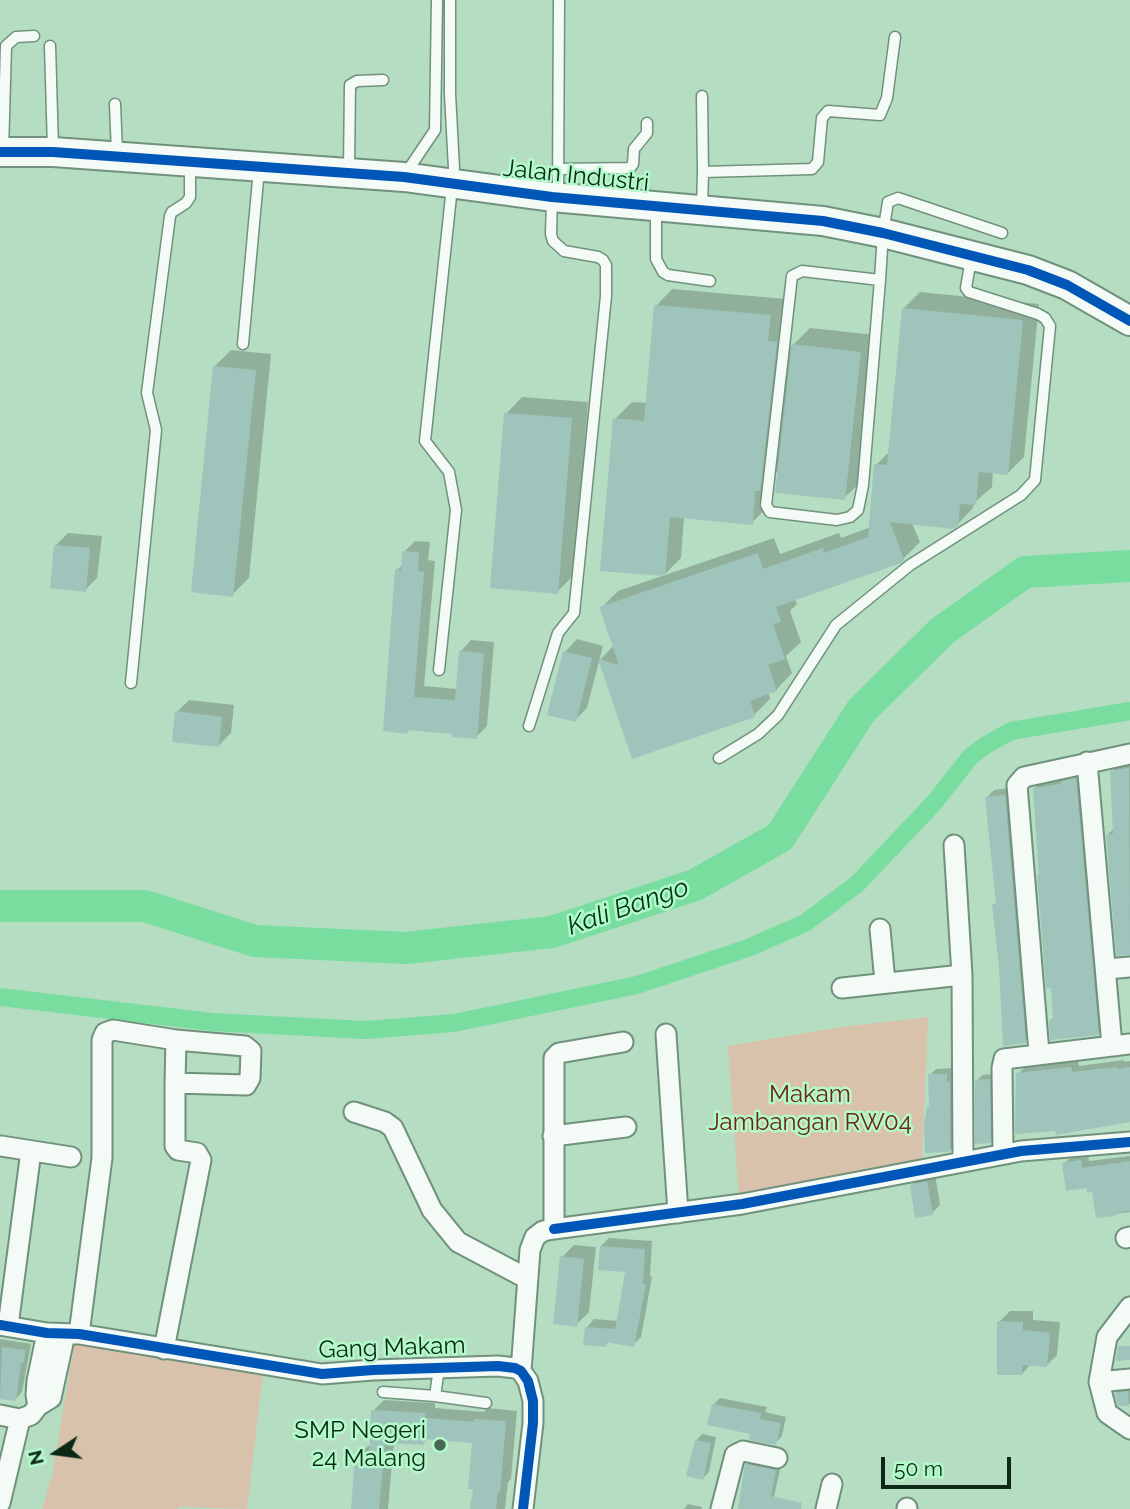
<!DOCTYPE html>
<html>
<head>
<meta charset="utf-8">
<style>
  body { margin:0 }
  #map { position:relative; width:1130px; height:1509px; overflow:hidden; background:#b5ddc2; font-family:Raleway,sans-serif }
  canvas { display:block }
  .north { position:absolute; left:21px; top:1418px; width:70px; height:70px; -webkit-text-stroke:5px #b2fac9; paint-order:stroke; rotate:257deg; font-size:19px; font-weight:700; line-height:28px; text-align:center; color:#0c2917 }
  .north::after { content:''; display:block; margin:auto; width:24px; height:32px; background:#0c2917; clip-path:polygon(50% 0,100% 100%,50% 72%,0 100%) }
  .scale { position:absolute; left:881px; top:1457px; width:130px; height:32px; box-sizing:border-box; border:4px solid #0c2917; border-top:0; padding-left:9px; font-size:21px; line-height:24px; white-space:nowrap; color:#0c2917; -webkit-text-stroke:5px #b2fac9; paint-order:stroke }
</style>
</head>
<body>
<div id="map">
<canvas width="1130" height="1509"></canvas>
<div class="north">N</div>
<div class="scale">50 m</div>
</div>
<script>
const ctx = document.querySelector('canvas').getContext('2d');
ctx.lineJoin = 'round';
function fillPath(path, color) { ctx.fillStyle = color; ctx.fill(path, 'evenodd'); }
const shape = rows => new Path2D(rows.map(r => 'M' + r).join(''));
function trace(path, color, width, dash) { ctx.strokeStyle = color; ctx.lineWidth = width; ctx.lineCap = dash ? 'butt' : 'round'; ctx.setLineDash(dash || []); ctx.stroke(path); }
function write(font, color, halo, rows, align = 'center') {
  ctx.font = font + ' Raleway,sans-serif'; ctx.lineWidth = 5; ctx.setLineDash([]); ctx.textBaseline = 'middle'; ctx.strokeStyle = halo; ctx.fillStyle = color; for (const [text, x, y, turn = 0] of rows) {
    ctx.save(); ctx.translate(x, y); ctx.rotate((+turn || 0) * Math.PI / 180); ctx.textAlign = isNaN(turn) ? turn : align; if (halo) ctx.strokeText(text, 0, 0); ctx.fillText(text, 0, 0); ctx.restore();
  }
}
const green = shape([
  [928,1017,922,1162,739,1198,728,1046,841,1027],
  [86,1342,263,1373,247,1509,178,1507,177,1509,42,1509,53,1472,74,1345]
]);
const shadow = shape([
  [672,289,786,299,784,325,793,326,790,348,810,328,876,335,861,482,844,498,779,470,771,478,768,506,752,523,684,517,681,558,664,575,615,419,632,402,648,403,656,306],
  [920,292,1039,304,1024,457,1008,473,993,471,992,487,974,503,973,508,957,525,912,523,920,542,903,559,795,599,797,604,790,611,801,642,786,656,792,673,776,690,768,692,770,699,754,715,600,660,614,645,601,608,618,591,774,538,780,554,839,533,841,538,871,527,876,465,890,451,904,308],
  [231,350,271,354,249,578,232,595,214,367],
  [522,397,588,402,574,575,557,592,506,414],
  [68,533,102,536,97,578,85,590,56,545],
  [415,541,430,542,428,560,435,561,424,686,457,689,460,652,471,640,494,642,487,726,476,737,454,732,410,728,407,732,397,570,403,564,404,552],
  [577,639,603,646,587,708,575,720,565,652],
  [189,700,234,705,231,733,218,746,177,712],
  [1130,764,1130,953,1118,954,1107,835,1115,828,1111,772,1118,765],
  [1082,773,1104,1028,1098,1034,1050,1021,1055,1016,1040,874,1035,788,1041,782,1066,779,1069,776],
  [1012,788,1032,1034,1025,1041,1001,966,994,905,998,902,987,797,994,790],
  [1078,1060,1079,1066,1124,1060,1124,1062,1130,1061,1130,1120,1018,1074,1026,1066],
  [952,1068,953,1077,956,1077,956,1144,950,1150,930,1075,936,1069],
  [995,1074,996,1136,990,1142,977,1081,982,1075],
  [1088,1154,1089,1161,1130,1156,1130,1212,1097,1216,1094,1190,1064,1164,1072,1156],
  [935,1174,940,1205,932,1213,912,1185,920,1177],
  [609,1238,652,1241,650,1276,652,1277,641,1337,633,1345,610,1341,605,1345,587,1327,594,1319,618,1321,627,1270,601,1246],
  [574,1245,596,1247,589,1312,576,1325,562,1257],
  [1010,1311,1033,1311,1033,1320,1060,1322,1057,1355,1046,1366,1031,1364,1022,1374,999,1322],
  [0,1339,31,1344,22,1392,16,1399,0,1397],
  [1130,1385,1130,1404,1120,1404,1116,1393,1124,1386],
  [720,1398,767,1407,765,1412,786,1417,782,1436,775,1443,752,1433,713,1405],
  [384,1400,435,1403,435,1408,484,1412,487,1408,517,1411,511,1479,508,1482,505,1509,472,1509,475,1488,474,1442,428,1438,423,1443,394,1441,388,1509,352,1509,357,1457,368,1446,371,1446,373,1411],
  [702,1434,716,1437,709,1472,703,1478,696,1441],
  [752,1459,781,1465,773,1501,765,1509,739,1509,747,1465],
  [688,1504,702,1507,702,1509,684,1509]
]);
const canal = shape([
  [0,997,212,1022,365,1030,454,1023,637,985,748,948,805,923,857,884,933,804,971,756,986,745,1011,731,1130,711]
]);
const river = shape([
  [0,906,145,906,255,941,406,948,552,932,695,885,780,837,861,711,942,631,1025,572,1130,566]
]);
const building = shape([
  [654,305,771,315,768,341,777,342,760,491,755,491,753,525,670,517,665,576,600,571,613,418,644,421],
  [902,308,1023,320,1008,475,979,472,976,505,960,504,958,526,954,529,890,522,904,560,901,563,776,607,781,622,773,624,785,659,768,665,777,691,750,701,755,717,632,759,598,659,619,665,599,607,758,553,763,569,823,548,824,553,868,537,874,464,887,465],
  [792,344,861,352,845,500,775,493],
  [213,366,256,370,233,597,191,592],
  [504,413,572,418,558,594,490,588],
  [54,545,90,548,86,592,50,588],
  [402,551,419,552,418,571,424,572,414,697,455,700,459,651,484,653,477,739,452,737,452,734,408,730,407,734,383,731,395,569,401,570],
  [563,651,592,658,576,722,547,715],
  [175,711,222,717,219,747,172,742],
  [1129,768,1130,955,1116,956,1106,834,1113,834,1110,771],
  [1076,778,1099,1035,1050,1040,1049,1020,1053,1020,1051,988,1046,989,1037,875,1039,875,1033,788,1061,784,1061,781],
  [1005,795,1026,1043,1003,1046,999,966,992,904,996,904,985,797],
  [1071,1067,1072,1072,1117,1067,1117,1069,1130,1067,1130,1122,1056,1135,1055,1131,1015,1134,1016,1073],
  [928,1074,947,1074,947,1082,950,1082,950,1152,925,1153,924,1125,927,1107,929,1107],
  [990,1079,991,1143,975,1144,975,1080],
  [1081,1160,1082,1168,1130,1161,1130,1211,1115,1213,1116,1216,1096,1218,1092,1192,1087,1193,1087,1188,1066,1191,1062,1163],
  [927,1181,933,1215,915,1218,910,1185],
  [600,1246,645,1249,643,1284,646,1284,634,1347,606,1342,606,1347,583,1345,585,1327,615,1329,616,1325,625,1272,598,1270],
  [560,1256,584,1259,577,1327,553,1324],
  [997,1321,1023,1322,1023,1330,1050,1333,1047,1367,1022,1365,1022,1375,997,1375],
  [1118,1346,1130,1346,1130,1360,1116,1361],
  [2,1347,25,1350,24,1363,21,1363,16,1401,0,1399],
  [1128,1391,1129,1406,1118,1406,1114,1393],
  [712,1404,761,1413,760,1419,781,1423,776,1445,749,1440,750,1434,707,1425],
  [371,1410,425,1413,425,1418,474,1422,474,1419,506,1421,500,1492,498,1492,496,1509,470,1509,473,1489,468,1489,472,1443,424,1439,424,1445,385,1443,379,1509,351,1509,355,1456,369,1457],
  [695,1440,711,1443,703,1480,686,1476],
  [745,1464,776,1470,771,1496,802,1503,801,1509,738,1509]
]);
const lane = shape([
  [50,46,53,148],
  [702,96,703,172],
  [115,104,117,153],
  [3,151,6,46,16,37,34,36],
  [559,169,630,168,633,164,634,149,647,133,647,123],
  [349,170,350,85,357,81,383,80],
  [406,173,435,130,437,0],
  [558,195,559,0],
  [656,207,656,259,663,272,668,275,710,281],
  [702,209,703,172,812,169,818,162,822,118,828,111,880,115,887,98,895,37],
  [880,280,802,271,792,276,766,505,770,512,837,520,850,517,858,510,863,485,880,280,883,233,888,202,898,198,1002,233],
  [243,344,259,169],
  [439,670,456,510,449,472,425,441,454,168,450,94,450,0],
  [131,683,155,440,156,430,147,393,170,216,172,212,186,203,190,197,190,165],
  [529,726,558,633,574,613,606,296,606,265,603,260,598,257,564,251,553,241,551,234,552,199],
  [719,758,758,734,778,715,836,625,910,565,1021,495,1035,480,1050,326,1045,318,1038,314,969,292,966,288,971,259],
  [383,1392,435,1396,486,1403],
  [435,1396,439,1368]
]);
const street = shape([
  [1087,762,1112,1046],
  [954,845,962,975,963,1162],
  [880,929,885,982],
  [1107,969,1130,967],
  [842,988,962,975],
  [666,1034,678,1213],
  [1039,1053,1017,785,1024,777,1130,754],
  [354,1112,385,1122,393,1128,432,1210,458,1242,526,1278],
  [553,1136,626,1127],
  [1,1146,71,1157],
  [1003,1154,1002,1068,1004,1059,1130,1044],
  [554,1229,742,1204,1021,1151,1130,1142],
  [1126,1238,1130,1237],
  [1130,1307,1107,1337,1099,1382,1107,1413,1130,1429],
  [0,1325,47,1333,79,1334,322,1374,373,1370,498,1366,515,1368,521,1371,528,1381,533,1401,533,1423,523,1509],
  [8,1326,31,1151],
  [79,1334,102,1158,102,1040,105,1033,113,1030,176,1040,175,1083],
  [164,1349,201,1160,197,1153,178,1150,175,1146,175,1083,246,1085,250,1078,251,1051,245,1046,176,1040],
  [521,1371,530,1250,535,1237,543,1231,554,1229,554,1058,559,1053,623,1042],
  [1099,1382,1130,1379],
  [38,1406,36,1395,37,1381,47,1333],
  [0,1415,20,1419],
  [0,1503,20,1419,31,1415,38,1406,51,1398,65,1334],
  [721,1509,735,1455,743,1451,777,1458],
  [826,1509,832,1484],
  [907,1509,907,1508]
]);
const secondary = shape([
  [0,152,53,152,404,177,552,197,823,221,883,233,1028,270,1067,285,1130,321]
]);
const cycleway = shape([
  [0,152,53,152,404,177,552,197,823,221,883,233,1028,270,1067,285,1130,321],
  [554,1229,742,1204,1021,1151,1130,1142],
  [0,1325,47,1333,79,1334,322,1374,373,1370,498,1366,515,1368,521,1371,528,1381,533,1401,533,1423,523,1509]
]);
const markers = [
  [440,1445,7,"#476853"]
];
const streetNames = [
  ["Jalan Industri",576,176,6],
  ["Gang Makam",392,1348,-2]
];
const parkNames = [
  ["Makam",810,1095],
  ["Jambangan RW04",810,1123]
];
const poiNames = [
  ["SMP Negeri",426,1431],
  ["24 Malang",426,1459]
];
const waterNames = [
  ["Kali Bango",628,907,-19]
];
fillPath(green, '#d9c2ab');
fillPath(shadow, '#0003');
trace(canal, '#7adda0', 18);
trace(river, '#7adda0', 32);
fillPath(building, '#9fc4bc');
trace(lane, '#70917c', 13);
trace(street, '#70917c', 23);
trace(secondary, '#70917c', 32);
trace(lane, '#f4faf6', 10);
trace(street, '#f4faf6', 19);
trace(secondary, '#f4faf6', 28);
trace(cycleway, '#0057b8', 10);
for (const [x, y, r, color] of markers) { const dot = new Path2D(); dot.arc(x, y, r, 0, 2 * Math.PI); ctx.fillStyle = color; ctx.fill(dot); trace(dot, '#b2fac9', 2.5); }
write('24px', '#0c2917', '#b2fac9', streetNames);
write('24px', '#702413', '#b2fac9', parkNames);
write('24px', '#0c2917', '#b2fac9', poiNames, 'right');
write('italic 26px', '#003418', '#b2fac9', waterNames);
</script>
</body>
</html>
